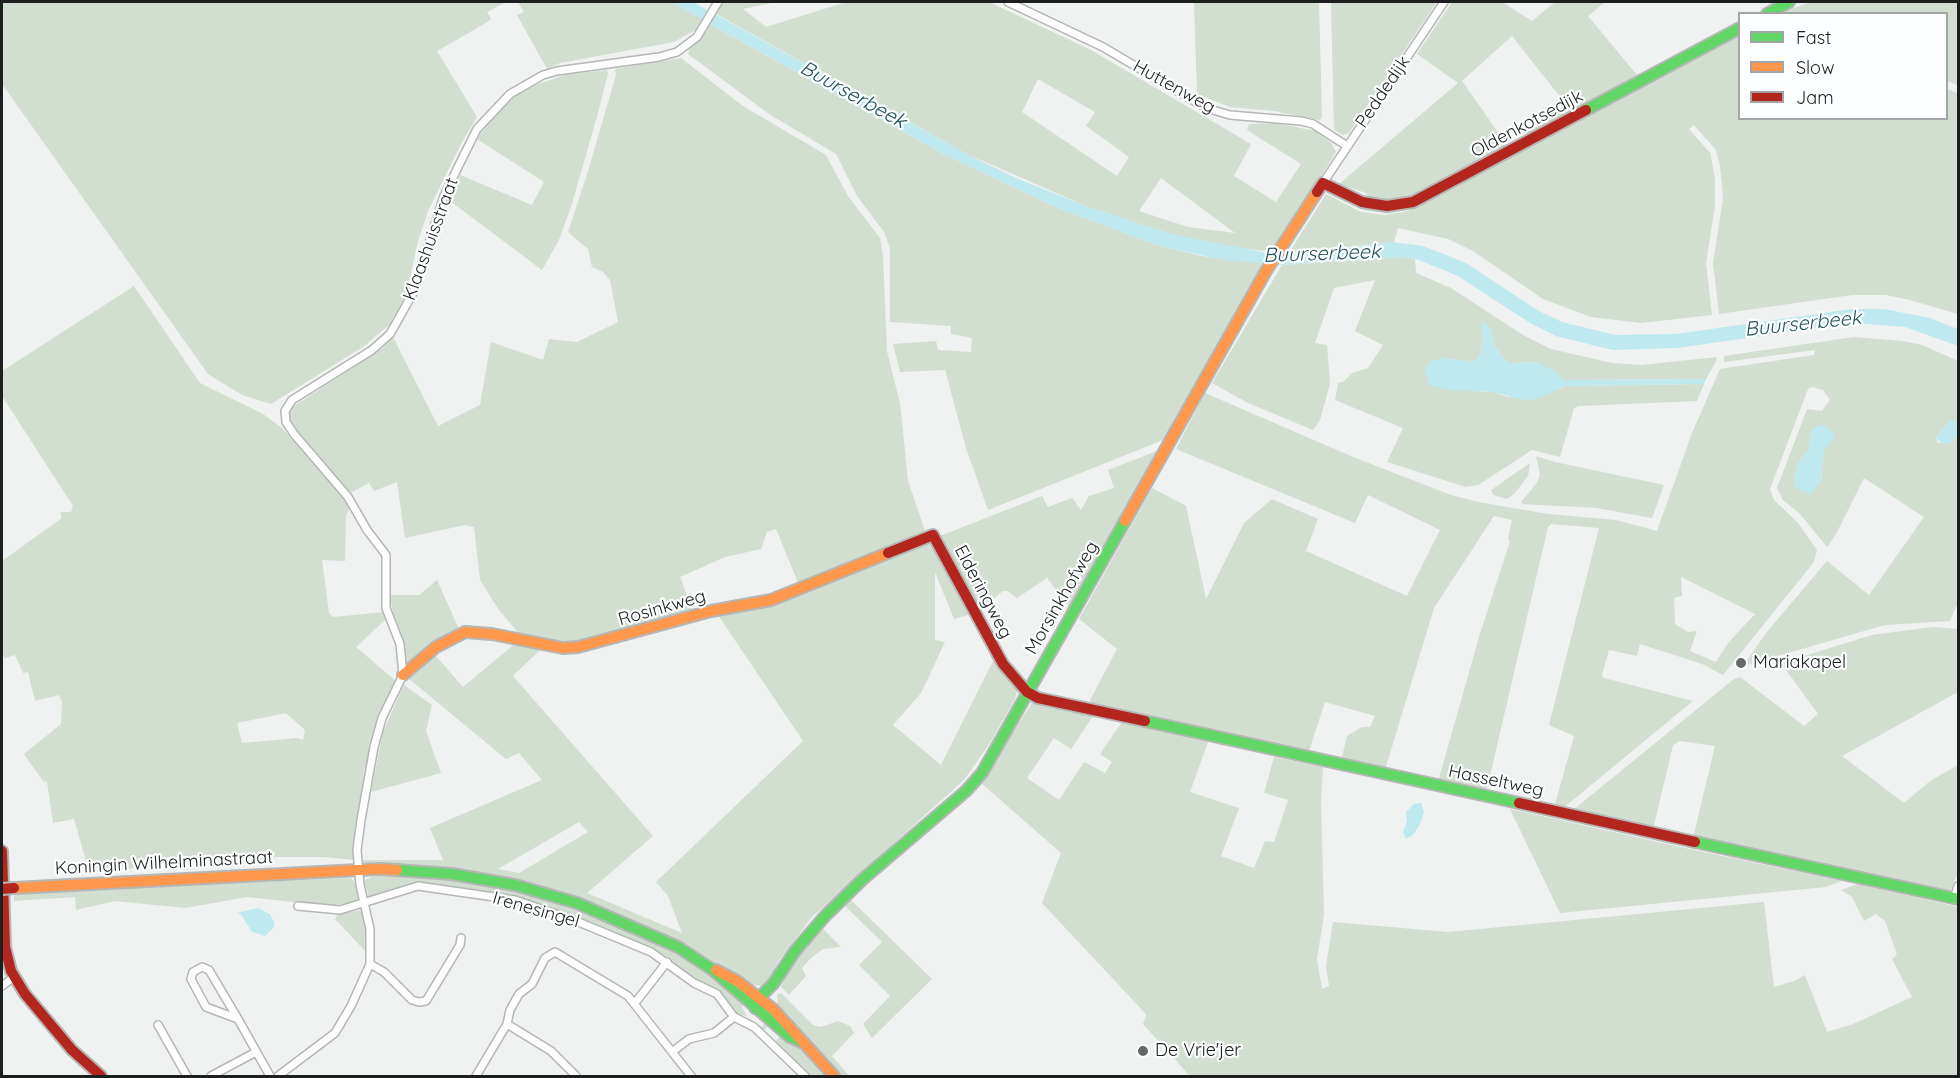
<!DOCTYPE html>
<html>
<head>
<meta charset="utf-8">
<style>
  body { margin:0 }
  #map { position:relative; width:1960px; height:1078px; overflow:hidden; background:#f0f1f1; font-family:Quicksand,sans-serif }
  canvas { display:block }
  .frame { position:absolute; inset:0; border:3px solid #1d1e1e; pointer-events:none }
  .legend { position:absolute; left:1738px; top:12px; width:210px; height:108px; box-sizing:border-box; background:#fdfeff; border:2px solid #a3a4a5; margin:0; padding:8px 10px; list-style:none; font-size:18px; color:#1d1e1e }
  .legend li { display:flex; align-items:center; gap:12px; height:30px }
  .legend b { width:30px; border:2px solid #a3a4a5 }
</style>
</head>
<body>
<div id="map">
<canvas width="1960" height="1078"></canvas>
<div class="frame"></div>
<ul class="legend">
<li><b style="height:8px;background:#63d668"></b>Fast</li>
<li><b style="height:8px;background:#ff974d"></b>Slow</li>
<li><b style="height:8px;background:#b3261e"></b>Jam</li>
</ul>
</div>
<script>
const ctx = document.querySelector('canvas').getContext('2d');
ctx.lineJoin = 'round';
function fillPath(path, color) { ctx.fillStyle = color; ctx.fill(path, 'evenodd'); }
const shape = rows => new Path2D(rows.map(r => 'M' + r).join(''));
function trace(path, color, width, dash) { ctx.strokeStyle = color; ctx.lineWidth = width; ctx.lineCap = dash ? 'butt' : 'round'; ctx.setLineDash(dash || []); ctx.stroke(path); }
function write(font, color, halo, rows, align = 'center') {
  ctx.font = font + ' Quicksand,sans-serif'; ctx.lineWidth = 4.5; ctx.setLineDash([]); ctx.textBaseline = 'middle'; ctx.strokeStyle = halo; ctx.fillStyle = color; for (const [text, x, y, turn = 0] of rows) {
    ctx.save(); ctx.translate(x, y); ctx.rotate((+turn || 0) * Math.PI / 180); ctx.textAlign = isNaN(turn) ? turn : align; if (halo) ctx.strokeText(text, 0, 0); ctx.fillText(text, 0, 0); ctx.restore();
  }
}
const green = shape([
  [2,2,506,2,487,12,491,19,484,24,437,51,477,117,462,142,428,211,418,241,406,295,389,325,363,347,271,404,242,395,208,374,2,84],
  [518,2,671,2,704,20,699,28,674,42,560,63,547,69,517,15,524,12],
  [723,2,776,2,743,9,766,27,846,2,989,2,1091,50,1251,144,1234,176,1276,202,1301,164,1247,130,1249,124,1276,123,1315,131,1331,143,1336,152,1274,252,1230,247,1171,234,1086,206,967,154,716,14],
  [1038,79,1095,112,1086,126,1129,157,1117,176,1022,112],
  [1161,178,1235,233,1188,227,1139,211],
  [1194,2,1319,2,1322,117,1320,120,1274,111,1230,107,1197,94],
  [1331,2,1437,2,1349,133,1343,135,1334,130],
  [1452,2,1502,2,1532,21,1555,2,1605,2,1588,16,1637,75,1528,138,1526,132,1569,108,1512,36,1462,81,1509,148,1418,197,1398,202,1370,200,1366,193,1339,184,1458,83,1417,54],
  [1811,2,1958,2,1958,85,1947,81,1946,14,1780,13],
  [710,24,945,155,1060,209,1160,246,1202,256,1267,264,1206,365,1168,438,988,510,966,448,945,370,900,372,893,344,936,341,938,350,971,352,972,338,951,334,951,326,890,322,890,248,884,232,857,196,836,154,769,114,688,54,691,46],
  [1739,35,1740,118,1946,118,1947,89,1958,93,1958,314,1910,300,1886,295,1852,295,1719,314,1713,263,1723,198,1720,166,1716,150,1694,125,1689,129,1710,153,1715,178,1715,206,1706,263,1712,315,1641,323,1591,317,1543,299,1473,251,1448,239,1398,228,1394,242,1289,253,1326,194,1361,212,1385,215,1408,211],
  [681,58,743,106,826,155,848,196,880,238,883,256,887,351,900,403,908,481,925,531,799,585,776,529,767,532,761,549,725,557,680,577,694,614,602,640,560,645,520,635,499,610,480,580,474,527,465,525,405,538,397,482,374,491,369,483,350,493,294,429,289,414,291,408,383,348,393,337,438,426,480,405,491,342,543,360,549,339,577,342,618,322,610,280,603,272,592,267,588,249,568,232,588,171,616,75,615,69],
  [607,70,608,74,596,120,571,207,559,240,542,270,450,201,460,175,532,205,544,182,477,139,501,107,527,88,565,75],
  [1402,257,1415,259,1416,273,1451,288,1523,335,1551,349,1612,363,1641,365,1717,357,1716,361,1706,379,1565,380,1536,362,1510,363,1505,360,1494,345,1490,327,1482,323,1483,342,1479,357,1473,362,1443,358,1481,392,1493,392,1508,397,1560,389,1565,386,1704,384,1697,401,1579,406,1574,408,1560,457,1532,450,1478,485,1466,487,1387,462,1403,428,1335,400,1338,383,1343,382,1352,373,1368,368,1383,345,1355,331,1375,280,1334,288,1315,343,1327,345,1330,384,1320,420,1313,430,1248,403,1212,383,1282,265],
  [134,286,200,383,263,414,282,428,351,505,346,516,345,561,322,560,329,613,333,617,384,612,386,619,356,647,397,682,364,770,354,860,324,857,169,857,130,869,89,871,74,819,53,823,47,782,43,781,24,754,61,724,62,702,59,695,35,701,28,672,23,673,15,655,5,658,2,653,2,561,62,518,60,512,71,512,73,506,2,396,2,371],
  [286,713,305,730,303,740,297,738,242,743,237,723],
  [1854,337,1902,341,1922,345,1958,361,1958,423,1951,420,1936,437,1938,443,1951,443,1958,433,1958,602,1950,621,1885,625,1743,666,1766,633,1827,561,1869,595,1924,517,1864,478,1836,534,1827,547,1800,514,1783,500,1777,488,1807,409,1822,411,1830,400,1823,390,1812,387,1808,389,1770,489,1774,500,1798,523,1817,550,1814,562,1723,675,1702,664,1640,644,1637,656,1609,650,1602,675,1604,678,1693,701,1562,809,1554,808,1574,736,1549,725,1599,528,1551,524,1548,527,1486,793,1438,782,1479,637,1510,541,1508,538,1512,520,1494,516,1434,608,1385,770,1341,761,1347,736,1362,727,1370,727,1375,716,1325,702,1308,754,1088,704,1117,649,1079,619,1152,488,1186,506,1206,599,1244,523,1272,499,1318,519,1306,551,1407,596,1440,530,1368,495,1355,523,1176,449,1205,393,1353,457,1451,495,1478,502,1548,514,1616,520,1657,531,1692,433,1720,369,1814,355,1815,350,1724,362,1724,356],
  [1812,431,1831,441,1823,453,1821,481,1794,476,1799,462,1808,451],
  [1681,577,1755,614,1728,643,1716,662,1690,651,1697,631,1688,632,1675,624,1674,598,1682,596],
  [1162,449,1060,628,1068,605,1047,578,1017,598,1008,591,1003,591,979,610,940,536,1042,496,1048,507,1072,498,1081,510,1089,496,1114,488,1108,470],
  [1536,456,1555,462,1664,485,1652,518,1596,508,1523,504,1521,502,1536,484,1540,475],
  [1530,463,1528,476,1515,493,1507,499,1493,495,1491,490],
  [932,541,971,614,954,619,935,572,935,640,945,642,921,693,893,725,941,765,996,655,1018,687,1015,699,988,746,964,780,812,917,778,962,770,981,764,986,749,985,679,943,579,898,530,885,368,866,362,860,443,860,430,828,542,780,519,753,506,759,408,678,434,654,463,687,517,642,541,649,513,676,653,836,587,893,682,933,668,896,656,882,803,741,718,615],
  [579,822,588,832,519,873,498,869],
  [437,580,460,631,407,668,389,595,419,595],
  [1933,627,1958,629,1958,692,1842,756,1904,803,1930,781,1958,765,1958,873,1950,892,1693,838,1715,746,1680,741,1673,745,1653,829,1573,810,1734,679,1740,677,1804,726,1818,714,1781,663,1872,635],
  [404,685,432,705,426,731,441,773,371,792,383,732],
  [1032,703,1093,716,1071,749,1054,738,1027,778,1059,800,1084,762,1105,773,1112,762,1100,754,1122,722,1208,742,1190,792,1239,808,1221,856,1254,868,1265,841,1274,842,1288,800,1264,793,1274,757,1323,767,1321,801,1324,915,1317,959,1322,989,1329,986,1326,966,1333,922,1448,932,1764,902,1774,987,1794,981,1805,975,1827,1032,1853,1024,1912,997,1892,959,1897,955,1885,921,1876,914,1864,921,1852,897,1841,890,1857,884,1958,907,1958,1076,1190,1076,1143,1024,1146,1016,1145,1013,1042,903,1061,853,980,782],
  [1510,809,1694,850,1842,881,1826,887,1560,913],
  [392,876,451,879,520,891,630,929,700,965,743,1000,742,1007,747,1016,736,1014,720,993,709,985,692,979,661,955,633,940,575,918,492,895,426,883,416,883,369,898,364,881,371,877],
  [351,878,355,883,359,901,329,906,247,897,185,908,115,901,76,910,75,897,14,901,14,896,19,893,83,889],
  [850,899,932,979,872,1038,863,1024,890,996,859,965,882,942,844,905],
  [362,910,367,935,366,952,335,919,338,914],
  [821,927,841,947,823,949,811,958,802,968,806,976,789,995,781,987,787,972],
  [781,993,813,1025,821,1027,838,1021,850,1026,854,1033,832,1056,849,1076,838,1076,778,1004,777,994],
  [768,1021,797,1044,827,1076,810,1076,776,1041,780,1036,769,1025,764,1030,761,1027]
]);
const water = shape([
  [671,2,693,2,967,154,1016,178,1086,206,1171,234,1267,253,1296,254,1392,242,1423,246,1466,263,1537,310,1562,322,1615,335,1676,334,1852,309,1884,309,1930,318,1955,328,1958,329,1958,346,1905,327,1853,323,1677,348,1613,350,1556,336,1530,323,1458,276,1419,260,1402,257,1282,265,1224,260,1160,246,1060,209,945,155],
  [1481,323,1490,327,1494,345,1505,360,1510,363,1536,362,1552,370,1565,380,1706,379,1704,384,1565,386,1547,395,1528,401,1493,392,1449,390,1429,385,1425,370,1427,364,1434,360,1443,358,1473,362,1479,357,1483,342],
  [1951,420,1958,423,1958,433,1951,443,1941,444,1936,437],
  [1818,425,1824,425,1836,435,1823,453,1821,481,1811,494,1794,486,1794,476,1799,462,1808,450,1812,430],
  [1421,803,1424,812,1421,822,1414,834,1406,839,1403,832,1407,821,1406,812,1414,804],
  [258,908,270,914,274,922,274,927,265,936,252,932,242,916,237,913]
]);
const street = shape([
  [1008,2,1103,47,1206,108,1230,115,1301,121,1313,124,1347,146],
  [1323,183,1444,2],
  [1954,898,1958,886],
  [298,906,340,910,418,886,515,900,576,921,651,952,694,983,717,994,734,1017],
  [370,964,384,972,412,1000,419,1002,426,1001,460,945,461,938],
  [2,986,14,977],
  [635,1003,667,962],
  [238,1019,206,1007,191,979,193,972,202,967,209,970,238,1019,270,1076],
  [507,1024,551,1051,576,1076],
  [158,1025,187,1076],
  [672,1052,689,1039,714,1033,734,1017,754,1027,805,1076],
  [211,1076,256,1052],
  [278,1076,335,1033,351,1006,370,964,370,929,360,885,357,850,361,820,374,747,382,718,403,675,400,644,386,608,386,555,367,530,348,497,294,434,286,422,285,411,292,400,372,350,390,334,413,293,444,196,459,165,477,129,510,94,543,75,557,71,659,57,677,52,697,37,718,2],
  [476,1076,507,1024,510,1010,519,994,532,984,545,958,555,952,628,996,691,1076]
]);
const fast = shape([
  [1767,14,1789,2],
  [1586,110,1740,28],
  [1145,721,1519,803],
  [1695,842,1958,899],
  [397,870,452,874,515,885,577,903,678,947,713,970,790,1037,804,1043],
  [755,1008,759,998,773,984,795,951,825,916,863,879,966,791,982,773,1125,521]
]);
const slow = shape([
  [1125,521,1266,271,1317,192],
  [403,675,436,647,465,632,492,634,563,648,578,647,711,611,771,600,888,553],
  [14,888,378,869,397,870],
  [716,970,737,981,773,1009,834,1076]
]);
const jam = shape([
  [1317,192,1323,183,1362,202,1387,206,1413,202,1586,110],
  [888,553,933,535,1003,664,1027,692,1038,698,1145,721],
  [1519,803,1695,842],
  [2,851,5,947,11,971,25,994,72,1050,101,1076]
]);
const jamBridge = shape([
  [2,889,14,888]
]);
const markers = [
  [1741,663,6,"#676868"],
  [1143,1051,6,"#676868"]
];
const streetNames = [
  ["Huttenweg",1174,87,29],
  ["Peddedijk",1383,92,-56],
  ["Oldenkotsedijk",1527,124,-28],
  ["Klaashuisstraat",431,239,-70],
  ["Elderingweg",983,592,62],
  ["Morsinkhofweg",1062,598,-60],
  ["Rosinkweg",662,608,-16],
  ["Hasseltweg",1496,781,12],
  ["Koningin Wilhelminastraat",164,863,-3],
  ["Irenesingel",536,910,16]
];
const poiNames = [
  ["Mariakapel",1753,663],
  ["De Vrie'jer",1155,1051]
];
const waterNames = [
  ["Buurserbeek",853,95,29],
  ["Buurserbeek",1322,254,-2],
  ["Buurserbeek",1803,324,-6]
];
fillPath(green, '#d1ded0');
fillPath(water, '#bee9ef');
trace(street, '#b5b6b6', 10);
trace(fast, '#b5b6b6', 14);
trace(slow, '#b5b6b6', 14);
trace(jam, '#b5b6b6', 14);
trace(street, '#fdfdfd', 7);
trace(fast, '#63d668', 10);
trace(slow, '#ff974d', 10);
trace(jam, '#b3261e', 10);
trace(jamBridge, '#b5b6b6', 14, []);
trace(jamBridge, '#b3261e', 10);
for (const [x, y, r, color] of markers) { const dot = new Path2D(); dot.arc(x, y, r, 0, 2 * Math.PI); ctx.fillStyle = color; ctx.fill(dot); trace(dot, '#fdfeff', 2); }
write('18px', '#1d1e1e', '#fdfeff', streetNames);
write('18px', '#1d1e1e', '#fdfeff', poiNames, 'left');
write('italic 20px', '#21545c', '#fdfeff', waterNames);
</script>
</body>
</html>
